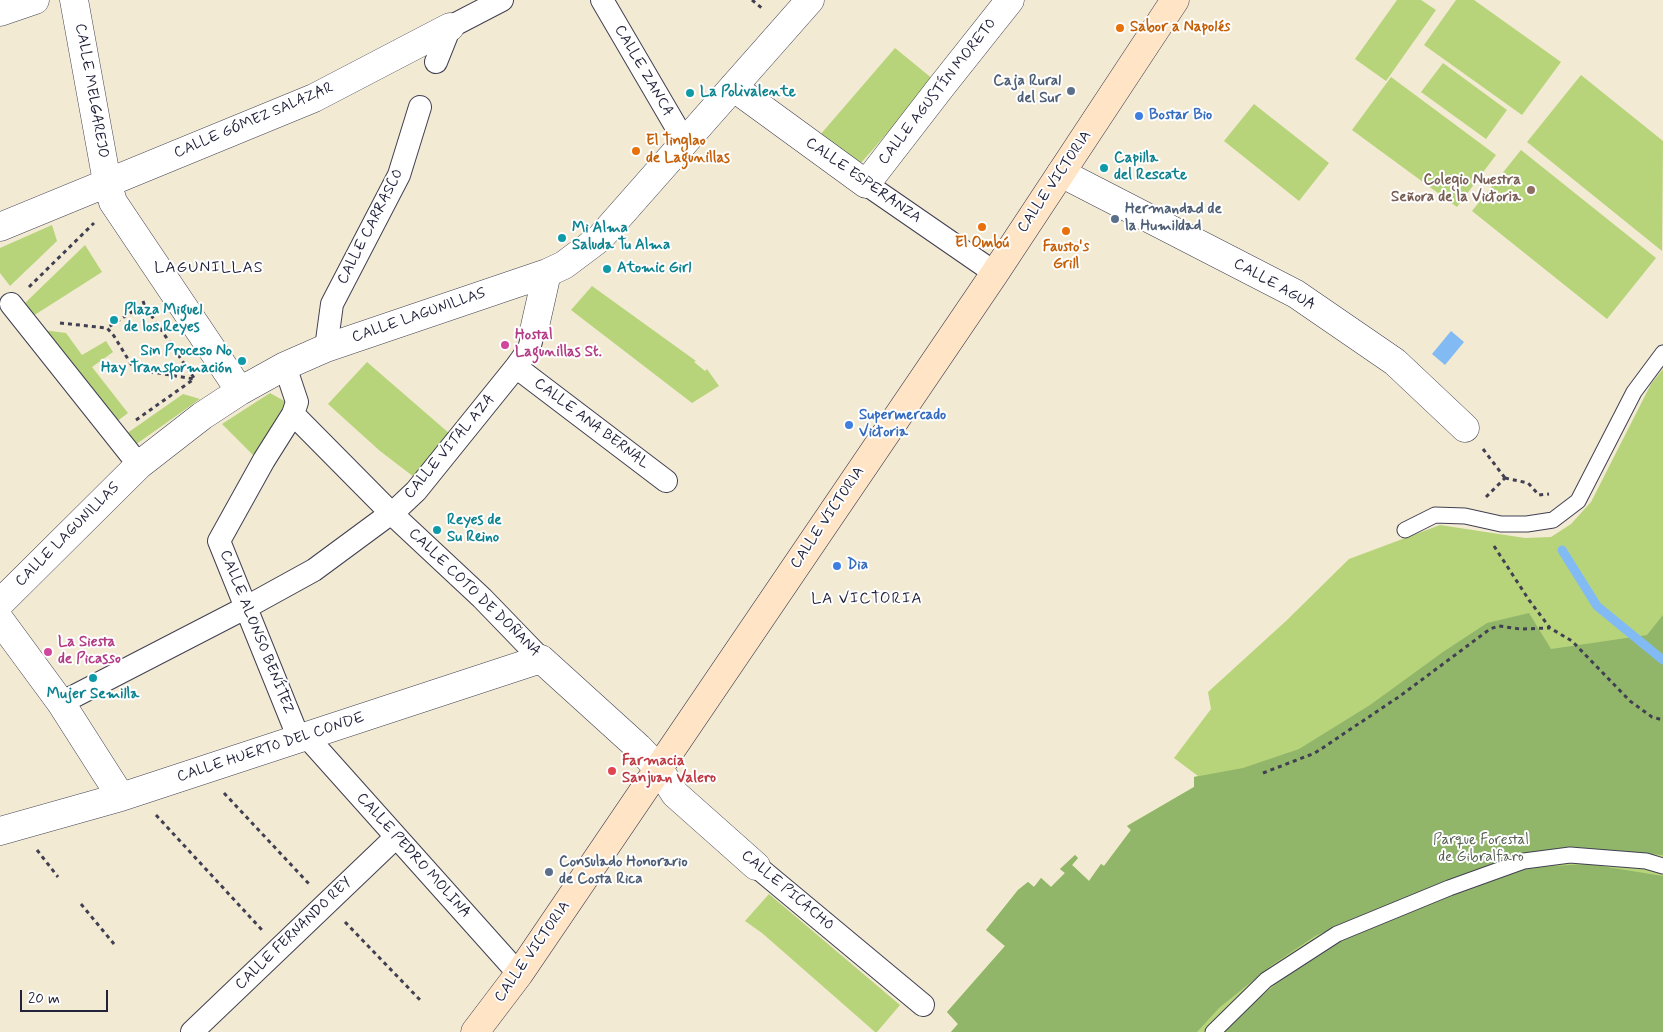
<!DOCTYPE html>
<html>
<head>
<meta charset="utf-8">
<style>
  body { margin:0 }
  #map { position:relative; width:1663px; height:1032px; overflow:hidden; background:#f2ead3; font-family:Mynerve,sans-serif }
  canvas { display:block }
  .scale { position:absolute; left:20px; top:990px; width:88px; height:22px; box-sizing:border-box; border:2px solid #22223b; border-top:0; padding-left:6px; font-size:15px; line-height:18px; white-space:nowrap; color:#22223b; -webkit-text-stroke:4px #fff; paint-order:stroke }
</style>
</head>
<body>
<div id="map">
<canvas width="1663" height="1032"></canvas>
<div class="scale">20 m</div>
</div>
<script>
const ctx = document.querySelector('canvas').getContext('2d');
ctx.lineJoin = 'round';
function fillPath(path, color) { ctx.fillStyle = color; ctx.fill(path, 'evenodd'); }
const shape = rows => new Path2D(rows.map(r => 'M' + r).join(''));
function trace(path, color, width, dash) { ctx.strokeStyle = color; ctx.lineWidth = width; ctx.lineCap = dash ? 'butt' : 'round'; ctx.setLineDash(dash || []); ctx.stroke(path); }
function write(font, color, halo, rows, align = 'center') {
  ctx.font = font + ' Mynerve,sans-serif'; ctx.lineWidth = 4; ctx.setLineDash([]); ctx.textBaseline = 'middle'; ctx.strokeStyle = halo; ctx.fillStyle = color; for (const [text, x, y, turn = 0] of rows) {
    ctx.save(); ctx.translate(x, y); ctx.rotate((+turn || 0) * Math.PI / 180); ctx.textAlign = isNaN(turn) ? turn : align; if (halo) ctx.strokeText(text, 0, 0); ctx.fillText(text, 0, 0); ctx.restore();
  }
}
const green = shape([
  [1397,0,1421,0,1436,10,1386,81,1355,59],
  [1456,0,1474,0,1561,62,1522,115,1424,45],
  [895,48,934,80,860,164,820,135],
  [1443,63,1507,110,1486,139,1421,92],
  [1581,75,1663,141,1662,251,1527,142],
  [1391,77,1496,155,1457,207,1352,130],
  [1254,104,1329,163,1299,201,1224,141],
  [1521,150,1656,258,1607,319,1472,211],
  [52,225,57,241,10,286,0,273,0,248],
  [85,245,102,272,33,316,24,304],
  [592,286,696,361,694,362,705,371,707,369,719,386,692,403,571,310],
  [43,330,66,333,82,355,106,341,113,352,92,367,128,413,116,422],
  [367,362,450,434,414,477,380,451,328,404],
  [1663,369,1663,1032,951,1032,958,1024,947,1012,1005,946,986,930,1018,890,1028,882,1034,887,1041,878,1051,887,1065,873,1060,869,1075,855,1078,858,1072,865,1089,881,1101,864,1104,866,1131,830,1127,826,1194,787,1194,777,1198,776,1174,758,1211,709,1208,692,1286,621,1349,559,1440,525,1525,538,1551,537,1571,524,1591,502,1651,384],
  [270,393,286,402,254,456,222,424],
  [183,394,200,399,135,445,126,434],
  [769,894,900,1005,877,1032,875,1032,762,933,745,921]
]);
const forest = shape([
  [1529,613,1551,649,1647,635,1663,615,1663,855,1569,847,1526,853,1459,877,1386,906,1315,936,1272,965,1219,1008,1197,1032,951,1032,958,1024,947,1012,1005,946,986,930,1018,890,1028,882,1034,887,1041,878,1051,887,1065,873,1060,869,1075,855,1078,858,1072,865,1089,881,1101,864,1104,866,1131,830,1127,826,1194,787,1194,777,1243,768,1299,749,1370,705,1443,652,1487,623],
  [1588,864,1663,876,1663,1032,1221,1032,1228,1024,1276,984,1342,938,1521,868]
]);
const water = shape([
  [1451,331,1464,342,1445,365,1432,354]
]);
const stream = shape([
  [1562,550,1597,606,1663,660]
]);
const path = shape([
  [752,0,763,9],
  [29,287,94,223],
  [143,301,144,304,107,328,114,336,134,369,194,379],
  [151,315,194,378],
  [60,323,107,328],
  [136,420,194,379],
  [1483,449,1505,478],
  [1505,478,1528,483,1539,495,1549,494],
  [1486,497,1505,478],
  [1494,546,1529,600,1550,628,1572,641,1630,701,1652,717,1663,720],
  [1263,773,1315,753,1400,696,1490,629,1499,626,1520,629,1550,628],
  [224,793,310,885],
  [156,815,262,930],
  [37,850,58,877],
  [81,904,114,944],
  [345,922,422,1002]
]);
const service = shape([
  [1405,530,1435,515,1465,516,1501,524,1527,524,1553,520,1578,501,1634,392,1663,353],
  [1213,1032,1266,980,1337,934,1449,888,1524,861,1570,855,1646,861,1663,866]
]);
const pedestrian = shape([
  [602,0,685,142],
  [436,62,450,27,502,0],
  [866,184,995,273],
  [11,304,139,465],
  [326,348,332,304,399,175,420,107],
  [285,366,297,402,293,414,264,460,219,541,299,739],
  [516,367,666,481],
  [293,414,391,513,482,598,541,659],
  [61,703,245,608,314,570,398,508,416,491,516,367,529,349,535,326],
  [307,737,519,974],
  [756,866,923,1005],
  [192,1032,396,837]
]);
const minor = shape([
  [74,0,107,182,113,202,240,391],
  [733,87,866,184,941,87,1010,0],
  [1061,173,1296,294,1395,362,1465,428],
  [0,227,314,98,450,27],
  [535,326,547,273],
  [0,603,139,465,202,416,240,391,285,366,326,348,547,273,564,265,600,238,810,0],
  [0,620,61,703,121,797],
  [0,831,121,797,541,659,638,747,659,769,675,794,756,866]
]);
const tertiary = shape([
  [0,12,35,0]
]);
const secondary = shape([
  [475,1032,519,974,995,273,1175,0]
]);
const markers = [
  [1120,28,5,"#e8710a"],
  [1071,91,5,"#5c6f8a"],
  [690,93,5,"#0f9aa8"],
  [1139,116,5,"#3f7fe0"],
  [636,151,5,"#e8710a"],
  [1104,168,5,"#0f9aa8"],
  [1531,190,5,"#8d6e63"],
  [1115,219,5,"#5c6f8a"],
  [982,227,5,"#e8710a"],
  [1066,231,5,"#e8710a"],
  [562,238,5,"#0f9aa8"],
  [607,269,5,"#0f9aa8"],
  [114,320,5,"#0f9aa8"],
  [505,345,5,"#d1479c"],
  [242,361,5,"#0f9aa8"],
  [849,425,5,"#3f7fe0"],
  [437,530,5,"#0f9aa8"],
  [837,566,5,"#3f7fe0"],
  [48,652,5,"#d1479c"],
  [93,678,5,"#0f9aa8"],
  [612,771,5,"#e0444e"],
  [549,872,5,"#5c6f8a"]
];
const foodNames = [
  ["Sabor a Napolés",1130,28],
  ["El Tinglao",646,142],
  ["de Lagunillas",646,159],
  ["El Ombú",982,244,"center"],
  ["Fausto's",1066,248,"center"],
  ["Grill",1066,265,"center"]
];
const streetNames = [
  ["CALLE ZANCA",643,71,60],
  ["CALLE MELGAREJO",91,91,80],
  ["CALLE AGUSTÍN MORETO",938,92,-52],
  ["CALLE GÓMEZ SALAZAR",254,121,-23],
  ["CALLE ESPERANZA",863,181,35],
  ["CALLE VICTORIA",1055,182,-56],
  ["CALLE CARRASCO",371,227,-63],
  ["CALLE AGUA",1274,285,29],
  ["CALLE LAGUNILLAS",419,316,-19],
  ["CALLE ANA BERNAL",591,424,37],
  ["CALLE VITAL AZA",450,447,-50],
  ["CALLE VICTORIA",828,518,-56],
  ["CALLE LAGUNILLAS",68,535,-45],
  ["CALLE COTO DE DOÑANA",474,593,44],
  ["CALLE ALONSO BENÍTEZ",256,632,68],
  ["CALLE HUERTO DEL CONDE",271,748,-18],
  ["CALLE PEDRO MOLINA",413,856,48],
  ["CALLE PICACHO",787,891,40],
  ["CALLE FERNANDO REY",294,934,-44],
  ["CALLE VICTORIA",533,952,-55]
];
const serviceNames = [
  ["Caja Rural",1061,82,"right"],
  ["del Sur",1061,99,"right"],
  ["Hermandad de",1125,210],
  ["la Humildad",1125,227],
  ["Consulado Honorario",559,863],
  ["de Costa Rica",559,880]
];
const cultureNames = [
  ["La Polivalente",700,93],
  ["Capilla",1114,159],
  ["del Rescate",1114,176],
  ["Mi Alma",572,229],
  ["Saluda Tu Alma",572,246],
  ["Atomic Girl",617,269],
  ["Plaza Miguel",124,311],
  ["de los Reyes",124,328],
  ["Sin Proceso No",232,352,"right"],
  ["Hay Transformación",232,369,"right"],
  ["Reyes de",447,521],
  ["Su Reino",447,538],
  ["Mujer Semilla",93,695,"center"]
];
const shopNames = [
  ["Bostar Bio",1149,116],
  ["Supermercado",859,416],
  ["Victoria",859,433],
  ["Dia",847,566]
];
const educationNames = [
  ["Colegio Nuestra",1521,181],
  ["Señora de la Victoria",1521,198]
];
const hotelNames = [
  ["Hostal",515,336],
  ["Lagunillas St.",515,353],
  ["La Siesta",58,643],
  ["de Picasso",58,660]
];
const healthNames = [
  ["Farmacia",622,762],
  ["Sanjuan Valero",622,779]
];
const parkNames = [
  ["Parque Forestal",1481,841],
  ["de Gibralfaro",1481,858]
];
const neighbourhoodNames = [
  ["LAGUNILLAS",209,269],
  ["LA VICTORIA",867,600]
];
fillPath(green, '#b7d47a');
fillPath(forest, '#91b66a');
fillPath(water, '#82bbf3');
trace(stream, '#82bbf3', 9);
trace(service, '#414052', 17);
trace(pedestrian, '#414052', 24);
trace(minor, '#414052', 29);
trace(tertiary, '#414052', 29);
trace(secondary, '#414052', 29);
trace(path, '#414052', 3, [4, 4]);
trace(service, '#fff', 15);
trace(pedestrian, '#fff', 22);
trace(minor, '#fff', 28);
trace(tertiary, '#fff', 28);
trace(secondary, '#ffe4c6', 28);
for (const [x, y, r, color] of markers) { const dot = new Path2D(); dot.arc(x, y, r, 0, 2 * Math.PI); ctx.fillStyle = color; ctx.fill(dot); trace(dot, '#fff', 2); }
write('bold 15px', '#c56008', '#fff', foodNames, 'left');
write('15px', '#22223b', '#fff', streetNames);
write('bold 15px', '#4e5e75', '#fff', serviceNames, 'left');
write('bold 15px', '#0d838f', '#fff', cultureNames, 'left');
write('bold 15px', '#366cbe', '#fff', shopNames, 'left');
write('bold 15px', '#785e54', '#fff', educationNames, 'right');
write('bold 15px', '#b23c85', '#fff', hotelNames, 'left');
write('bold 15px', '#be3a42', '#fff', healthNames, 'left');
write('15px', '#566051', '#fff', parkNames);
ctx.letterSpacing = '1px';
write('16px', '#22223b', '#fff', neighbourhoodNames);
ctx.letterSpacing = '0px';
</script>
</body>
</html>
